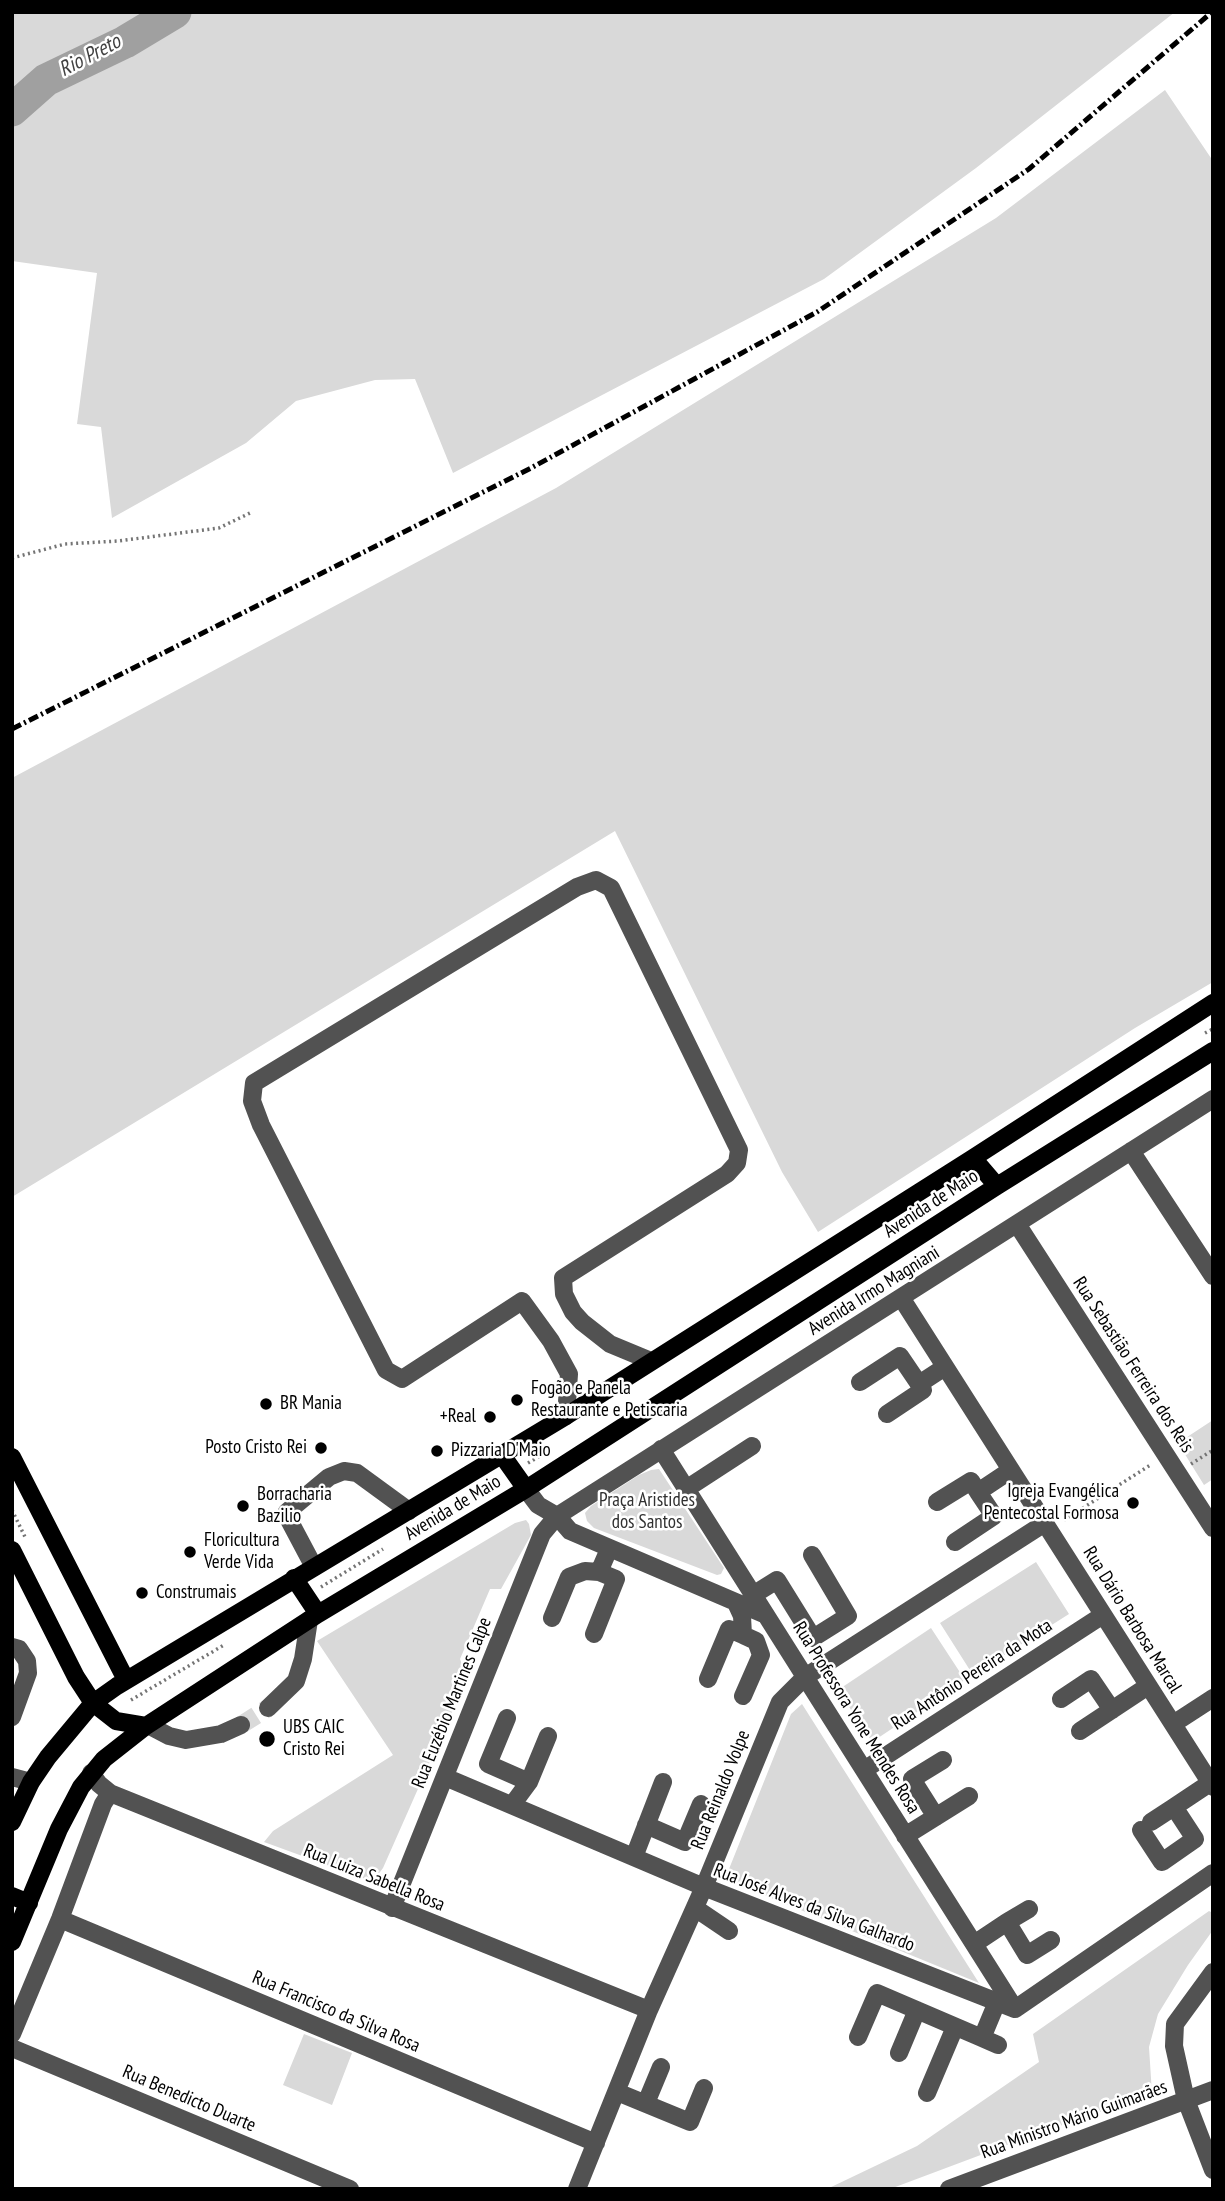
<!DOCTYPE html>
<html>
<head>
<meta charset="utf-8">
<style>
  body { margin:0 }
  #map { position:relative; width:1225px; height:2201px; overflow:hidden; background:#fff; font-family:"PT Sans Narrow",sans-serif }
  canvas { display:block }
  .frame { position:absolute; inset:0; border:14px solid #000; pointer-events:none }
</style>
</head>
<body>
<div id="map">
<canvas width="1225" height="2201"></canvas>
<div class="frame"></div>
</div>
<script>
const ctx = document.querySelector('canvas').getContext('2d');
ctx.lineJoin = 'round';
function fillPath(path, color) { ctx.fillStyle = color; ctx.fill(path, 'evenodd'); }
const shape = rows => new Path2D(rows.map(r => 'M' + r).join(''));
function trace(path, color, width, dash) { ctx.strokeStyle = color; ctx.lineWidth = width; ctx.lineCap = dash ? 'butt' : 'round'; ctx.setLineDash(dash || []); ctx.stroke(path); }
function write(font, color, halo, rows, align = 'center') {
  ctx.font = font + ' "PT Sans Narrow",sans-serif'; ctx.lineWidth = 5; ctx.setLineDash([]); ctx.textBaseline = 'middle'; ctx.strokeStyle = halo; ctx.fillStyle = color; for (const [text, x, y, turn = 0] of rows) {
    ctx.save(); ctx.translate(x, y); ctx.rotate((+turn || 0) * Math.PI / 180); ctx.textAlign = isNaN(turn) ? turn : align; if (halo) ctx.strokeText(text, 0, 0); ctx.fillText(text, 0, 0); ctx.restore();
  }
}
const green = shape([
  [12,12,1175,12,976,168,824,279,453,473,415,379,375,380,296,401,246,443,112,518,101,427,77,424,97,273,12,261],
  [1165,90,1213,161,1213,982,1135,1028,818,1232,782,1172,615,831,12,1197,12,778,556,488,996,218],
  [1213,1420,1213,1479,1204,1485,1178,1443],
  [659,1469,724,1568,721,1574,717,1575,594,1528,587,1521,585,1513,591,1506,639,1475,651,1470],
  [526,1520,529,1524,531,1535,501,1589,490,1589,460,1659,467,1678,383,1868,374,1880,368,1880,264,1842,273,1831,393,1755,317,1641,515,1523],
  [1036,1562,1069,1614,973,1675,940,1623],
  [931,1628,965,1680,872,1742,838,1690],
  [802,1704,979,1983,725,1879,791,1714],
  [1209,1911,1213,1913,1213,1930,1188,1965,1158,2014,1149,2047,1152,2094,1034,2135,890,2189,827,2189,917,2146,1039,2062,1033,2034],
  [304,2034,352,2053,332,2105,283,2085]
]);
const river = shape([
  [12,110,46,80,125,42,175,12]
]);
const minorTunnel = shape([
  [241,1725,268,1708]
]);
const path = shape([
  [12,558,65,544,118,541,219,528,250,513],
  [1205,1033,1213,1029],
  [528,1463,542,1455],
  [1191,1464,1213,1450],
  [12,1510,25,1537],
  [1064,1520,1152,1464],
  [321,1587,383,1549],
  [131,1700,224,1645]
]);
const minor = shape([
  [1131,1151,1213,1276],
  [1017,1224,1213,1528],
  [902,1299,1213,1787],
  [860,1382,900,1356,919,1384],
  [887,1414,923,1390,919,1384,945,1367],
  [566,1416,569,1374,551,1341,522,1301,402,1379,386,1370,261,1125,252,1101,254,1083,577,887,596,880,611,888,739,1150,737,1163,727,1174,563,1278,564,1294,573,1312,582,1322,610,1344,651,1361],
  [661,1449,1015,2009],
  [526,1489,538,1505,557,1516,570,1531,766,1615],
  [686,1489,752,1446],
  [937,1502,971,1481,978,1492,1011,1470],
  [955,1542,994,1516,978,1492],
  [314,1567,288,1518,287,1512,329,1477,344,1471,357,1473,409,1511],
  [753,1595,777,1580,813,1638,848,1616,812,1555],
  [552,1618,569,1577,585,1571,599,1572,609,1549],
  [594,1634,616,1579,599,1572],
  [743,1635,756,1641,761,1655,743,1696],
  [12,1647,19,1649,27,1661,28,1673,12,1717],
  [708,1679,729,1629,743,1635,742,1616,736,1603],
  [1061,1699,1091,1679,1112,1710],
  [268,1708,296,1681,303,1659,309,1620],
  [507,1718,488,1764,529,1782],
  [1173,1724,1213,1698],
  [148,1725,169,1736,186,1740,221,1734,241,1725],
  [1080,1731,1148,1686],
  [864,1770,1103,1615],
  [91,1773,99,1784,110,1793,649,2010],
  [12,1777,31,1782],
  [445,1777,704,1887,1015,2009],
  [512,1805,529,1782,548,1736],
  [936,1817,912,1779,943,1760],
  [1151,1822,1174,1807],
  [646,1825,685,1842,701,1804],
  [1141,1830,1162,1862,1195,1839,1174,1807,1210,1783],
  [905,1836,969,1796],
  [634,1857,663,1782],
  [392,1908,542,1534,557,1516,1213,1099],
  [695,1908,729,1931],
  [60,1919,596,2143],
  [1007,1922,1029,1909],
  [974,1944,1007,1922,1027,1955,1051,1940],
  [1213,1972,1175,2024,1174,2046,1186,2100,1213,2170],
  [997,2002,982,2038,998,2045],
  [1015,2009,1213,1873],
  [12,2034,60,1919,103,1804,110,1793],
  [858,2037,877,1993,982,2038],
  [12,2048,350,2189],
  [899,2053,917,2010],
  [617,2092,690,2122,704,2088],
  [927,2093,955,2027],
  [646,2103,661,2067],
  [577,2189,649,2010,704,1887,780,1702,805,1677,1045,1523],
  [949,2189,1213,2090]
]);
const major = shape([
  [973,1158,997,1186],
  [502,1455,526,1489],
  [12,1457,126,1680],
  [12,1550,76,1677,93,1703,116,1721,146,1726],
  [294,1578,318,1614],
  [12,1822,31,1782,48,1757,93,1703,117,1686,566,1416,973,1158,1213,1003],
  [12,1896,29,1903],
  [12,1942,59,1829,81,1787,104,1759,146,1726,318,1614,526,1489,997,1186,1213,1051]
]);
const rail = shape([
  [12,729,531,468,817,312,1029,169,1212,12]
]);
const markers = [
  [517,1400,7,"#000"],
  [266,1404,7,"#000"],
  [490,1417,7,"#000"],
  [321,1448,7,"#000"],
  [437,1451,7,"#000"],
  [1133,1503,7,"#000"],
  [243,1506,7,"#000"],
  [190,1552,7,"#000"],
  [142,1593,7,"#000"],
  [267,1739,9,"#000"]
];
const streetNames = [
  ["Avenida de Maio",931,1204,-33],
  ["Avenida Irmo Magniani",874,1291,-32],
  ["Rua Sebastião Ferreira dos Reis",1133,1365,57],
  ["Avenida de Maio",453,1508,-31],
  ["Rua Dário Barbosa Marcal",1132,1620,58],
  ["Rua Antônio Pereira da Mota",972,1675,-33],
  ["Rua Euzébio Martines Calpe",452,1703,-68],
  ["Rua Professora Yone Mendes Rosa",856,1718,58],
  ["Rua Reinaldo Volpe",721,1790,-68],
  ["Rua Luiza Sabella Rosa",374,1878,22],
  ["Rua José Alves da Silva Galhardo",814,1908,21],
  ["Rua Francisco da Silva Rosa",336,2012,23],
  ["Rua Benedicto Duarte",189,2099,23],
  ["Rua Ministro Mário Guimarães",1074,2120,-20]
];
const poiNames = [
  ["Fogão e Panela",531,1389],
  ["Restaurante e Petiscaria",531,1411],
  ["BR Mania",280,1404],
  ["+Real",476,1417,"right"],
  ["Posto Cristo Rei",307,1448,"right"],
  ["Pizzaria D'Maio",451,1451],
  ["Igreja Evangélica",1119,1492,"right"],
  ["Pentecostal Formosa",1119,1514,"right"],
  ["Borracharia",257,1495],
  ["Bazilio",257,1517],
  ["Floricultura",204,1541],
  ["Verde Vida",204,1563],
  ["Construmais",156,1593],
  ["UBS CAIC",283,1728],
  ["Cristo Rei",283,1750]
];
const parkNames = [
  ["Praça Aristides",647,1501],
  ["dos Santos",647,1523]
];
const waterNames = [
  ["Rio Preto",90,56,-28]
];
fillPath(green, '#d9d9d9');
trace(river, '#a0a0a0', 33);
trace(minorTunnel, '#d9d9d9', 18, [18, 9]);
trace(path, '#747474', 3.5, [2, 3.5]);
trace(minor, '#525252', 18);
trace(major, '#000', 18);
trace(rail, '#000', 5, [10, 3.5, 2, 3.5]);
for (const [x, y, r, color] of markers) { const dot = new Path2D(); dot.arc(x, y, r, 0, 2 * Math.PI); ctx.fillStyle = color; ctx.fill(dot); trace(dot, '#fff', 2.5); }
write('19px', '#000', '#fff', streetNames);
write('19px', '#000', '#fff', poiNames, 'left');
write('19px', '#303030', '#fff', parkNames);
write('italic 21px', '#414141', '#fff', waterNames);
</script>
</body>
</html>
